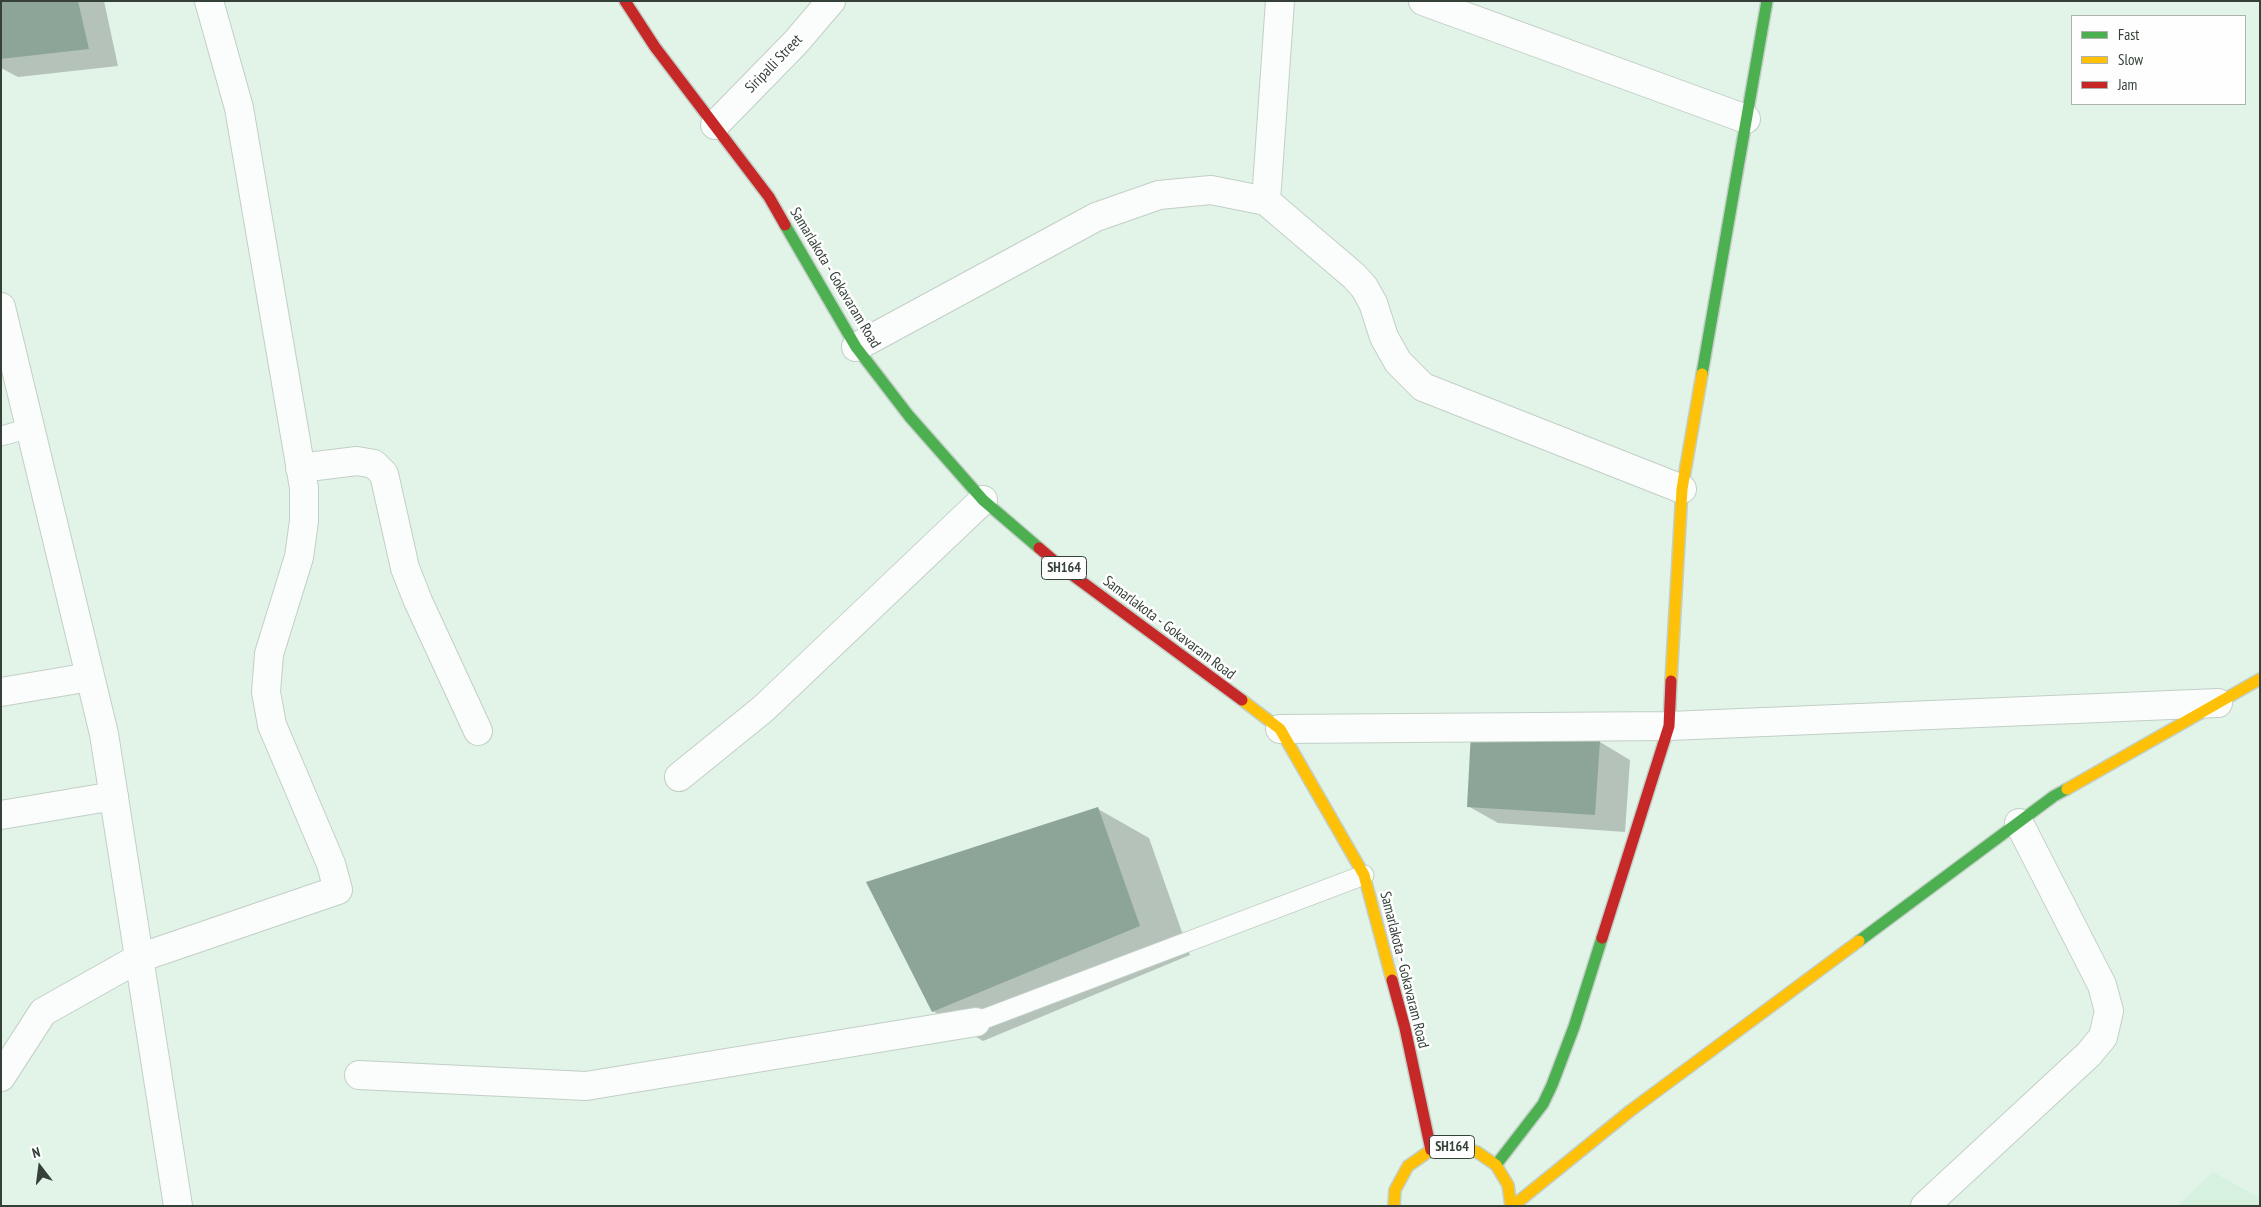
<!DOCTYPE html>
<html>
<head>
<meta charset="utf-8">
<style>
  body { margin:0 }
  #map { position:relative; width:2261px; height:1207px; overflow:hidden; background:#e2f3e8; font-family:"PT Sans Narrow",sans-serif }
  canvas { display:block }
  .frame { position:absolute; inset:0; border:2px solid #344038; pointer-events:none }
  .legend { position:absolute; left:2071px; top:15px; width:175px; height:90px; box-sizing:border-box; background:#fefefe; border:1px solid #adb2af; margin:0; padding:6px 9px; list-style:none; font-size:15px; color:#344038 }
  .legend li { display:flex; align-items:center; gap:10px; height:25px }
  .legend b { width:25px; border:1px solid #adb2af }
  .north { position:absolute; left:15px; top:1142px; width:50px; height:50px; -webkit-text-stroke:4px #fefefe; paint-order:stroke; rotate:345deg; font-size:14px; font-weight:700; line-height:20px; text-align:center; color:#344038 }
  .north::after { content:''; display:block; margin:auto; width:18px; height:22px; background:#344038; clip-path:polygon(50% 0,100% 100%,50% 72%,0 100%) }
</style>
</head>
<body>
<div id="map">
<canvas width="2261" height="1207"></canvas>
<div class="frame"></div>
<ul class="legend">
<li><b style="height:6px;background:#4caf50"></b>Fast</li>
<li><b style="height:6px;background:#ffc107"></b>Slow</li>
<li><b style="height:6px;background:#c62828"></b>Jam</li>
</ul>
<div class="north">N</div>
</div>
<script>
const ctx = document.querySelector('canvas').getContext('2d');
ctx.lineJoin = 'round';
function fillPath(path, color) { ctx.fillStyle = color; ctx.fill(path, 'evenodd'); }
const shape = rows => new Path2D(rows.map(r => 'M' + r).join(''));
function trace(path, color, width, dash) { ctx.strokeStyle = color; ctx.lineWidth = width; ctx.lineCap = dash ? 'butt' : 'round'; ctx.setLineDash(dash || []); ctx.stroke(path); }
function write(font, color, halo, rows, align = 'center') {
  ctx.font = font + ' "PT Sans Narrow",sans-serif'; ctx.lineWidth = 5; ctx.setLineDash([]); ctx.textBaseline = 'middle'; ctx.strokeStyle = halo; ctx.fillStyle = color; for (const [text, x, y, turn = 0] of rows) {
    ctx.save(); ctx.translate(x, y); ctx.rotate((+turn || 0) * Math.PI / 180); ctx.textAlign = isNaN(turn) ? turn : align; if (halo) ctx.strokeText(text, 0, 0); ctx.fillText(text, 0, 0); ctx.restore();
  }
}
const built = shape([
  [2213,1172,2260,1198,2260,1206,2177,1206]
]);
const shadow = shape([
  [1,1,104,1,118,66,18,77,1,68],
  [1473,734,1600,742,1630,760,1625,832,1498,823,1468,806],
  [1098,809,1149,838,1190,955,983,1041,933,1011]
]);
const building = shape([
  [1,1,78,1,89,49,1,59],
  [1471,732,1600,741,1595,815,1467,807],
  [1098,807,1140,926,932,1012,866,882]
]);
const lane = shape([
  [1,436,30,428],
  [976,1022,1364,875]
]);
const street = shape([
  [1280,1,1266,201,1354,276,1364,287,1373,303,1384,337,1398,362,1423,387,1682,489],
  [1423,1,1746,119],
  [715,125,796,42,831,1],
  [1,307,104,734,178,1206],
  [856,347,1096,217,1159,195,1211,190,1266,201],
  [300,468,357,461,374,464,384,474,405,568,418,601,478,731],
  [1,692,90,677],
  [1280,729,1669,726,2218,703],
  [679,777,763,709,983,500],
  [1,815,114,796],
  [359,1075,586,1086,976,1022],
  [1,1077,43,1012,139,958,338,890,331,864,272,725,266,692,269,654,299,557,304,521,304,488,239,108,209,1],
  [1925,1206,2089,1054,2103,1037,2109,1011,2102,985,2019,823]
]);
const fast = shape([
  [785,225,856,347,909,416,983,500,1039,548],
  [1702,374,1767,1],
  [1859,941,2054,796,2067,789],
  [1496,1165,1543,1104,1552,1085,1574,1027,1602,938]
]);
const slow = shape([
  [1671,681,1682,489,1702,374],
  [1242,700,1280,729,1364,875,1392,980],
  [2067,789,2260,679],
  [1394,1206,1395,1190,1408,1166,1431,1150,1454,1146,1477,1152,1496,1165,1508,1185,1511,1206],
  [1513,1206,1630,1111,1859,941]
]);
const jam = shape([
  [625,1,655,47,769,197,785,225],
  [1039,548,1059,565,1242,700],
  [1602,938,1669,726,1671,681],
  [1392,980,1405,1028,1431,1150]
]);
const shields = [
  [1064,568,45],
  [1452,1147,45]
];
const shieldNames = [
  ["SH164",1064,568],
  ["SH164",1452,1147]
];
const streetNames = [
  ["Siripalli Street",774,64,-46],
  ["Samarlakota - Gokavaram Road",835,278,59],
  ["Samarlakota - Gokavaram Road",1169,628,37],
  ["Samarlakota - Gokavaram Road",1404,970,76]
];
fillPath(built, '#d6f2df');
fillPath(shadow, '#0003');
fillPath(building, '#8da598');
trace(lane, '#c2cfc6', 21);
trace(street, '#c2cfc6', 30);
trace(fast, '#c2cfc6', 14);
trace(slow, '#c2cfc6', 14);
trace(jam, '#c2cfc6', 14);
trace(lane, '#fbfdfc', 19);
trace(street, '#fbfdfc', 28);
trace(fast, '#4caf50', 11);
trace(slow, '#ffc107', 11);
trace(jam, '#c62828', 11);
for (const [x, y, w] of shields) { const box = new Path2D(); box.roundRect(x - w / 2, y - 11.5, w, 23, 4); ctx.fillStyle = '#fefefe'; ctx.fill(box); trace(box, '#344038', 1); }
write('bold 14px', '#344038', null, shieldNames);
write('15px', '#344038', '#fefefe', streetNames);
</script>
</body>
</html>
